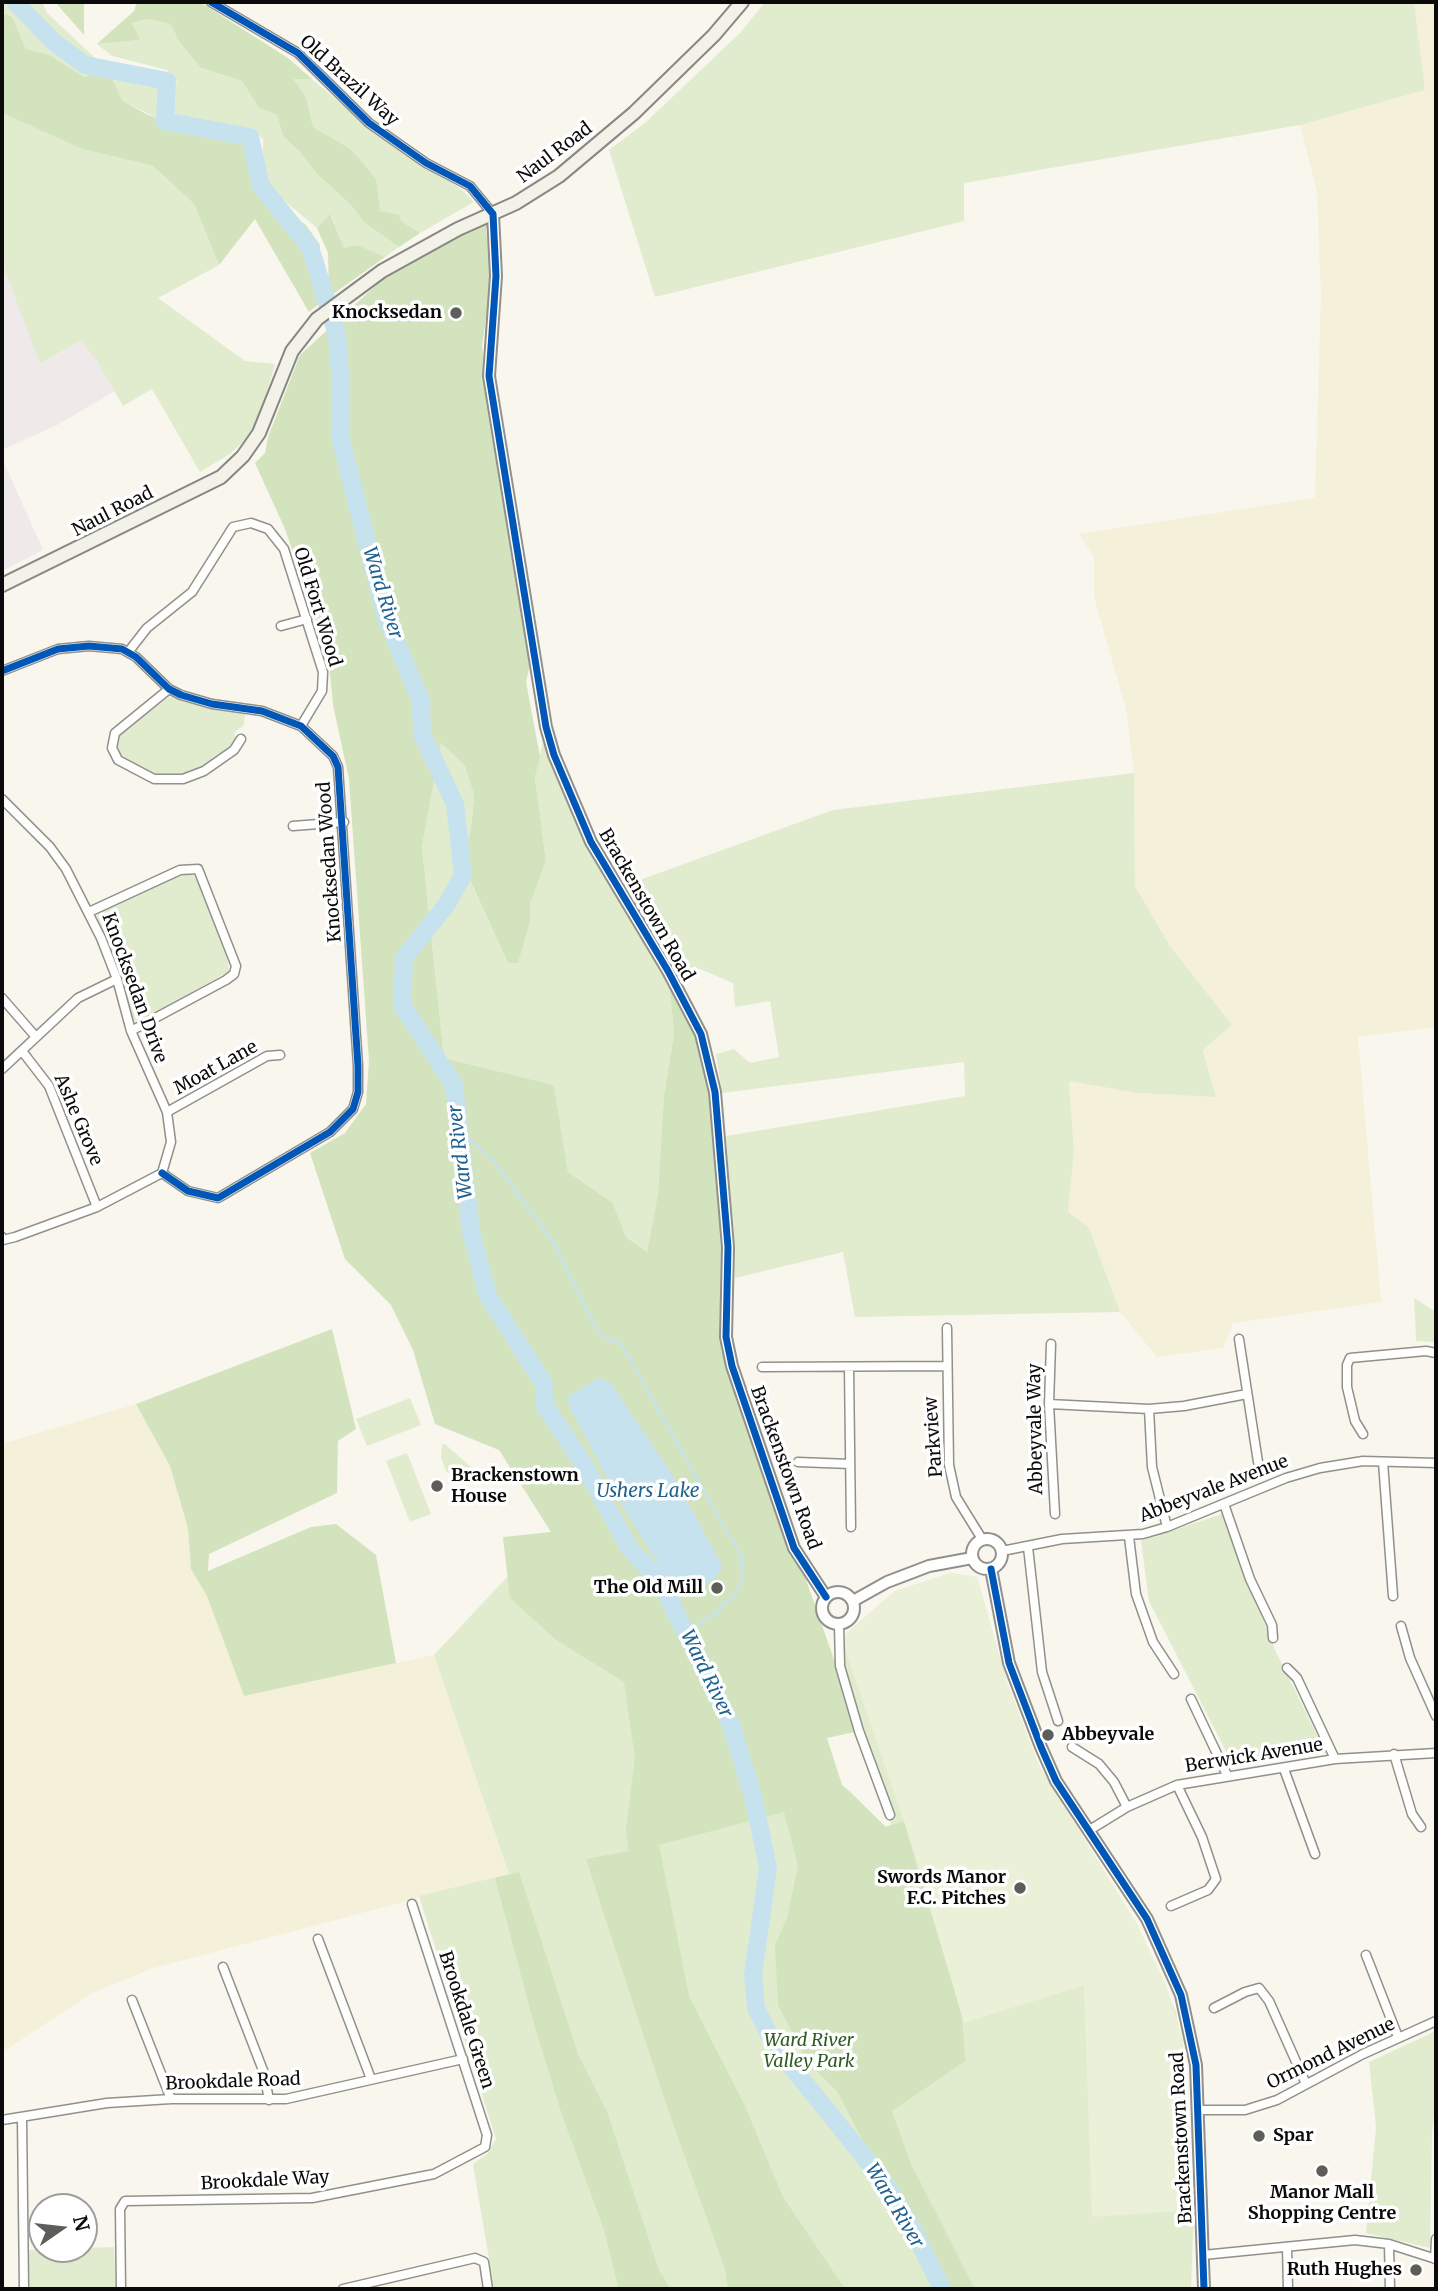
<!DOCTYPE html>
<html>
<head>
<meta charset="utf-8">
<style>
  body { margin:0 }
  #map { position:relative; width:1438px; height:2291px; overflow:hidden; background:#f8f6ed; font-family:Merriweather,serif }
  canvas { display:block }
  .frame { position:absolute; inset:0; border:4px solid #0a0a0a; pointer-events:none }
  .north { position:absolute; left:28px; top:2193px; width:70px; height:70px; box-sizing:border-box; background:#fff; border:2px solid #9d9d9d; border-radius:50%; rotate:76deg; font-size:19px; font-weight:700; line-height:28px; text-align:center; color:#0a0a0a }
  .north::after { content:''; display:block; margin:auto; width:24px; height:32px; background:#5d5d59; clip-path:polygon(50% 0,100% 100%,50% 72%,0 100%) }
</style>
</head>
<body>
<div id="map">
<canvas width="1438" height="2291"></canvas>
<div class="frame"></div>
<div class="north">N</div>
</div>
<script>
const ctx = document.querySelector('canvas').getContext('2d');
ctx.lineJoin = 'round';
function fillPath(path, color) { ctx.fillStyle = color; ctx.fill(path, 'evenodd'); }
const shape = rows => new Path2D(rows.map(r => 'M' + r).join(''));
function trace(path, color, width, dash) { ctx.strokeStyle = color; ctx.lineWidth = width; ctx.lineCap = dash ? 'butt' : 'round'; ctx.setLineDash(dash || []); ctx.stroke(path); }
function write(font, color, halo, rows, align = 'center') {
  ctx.font = font + ' Merriweather,serif'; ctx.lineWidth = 7; ctx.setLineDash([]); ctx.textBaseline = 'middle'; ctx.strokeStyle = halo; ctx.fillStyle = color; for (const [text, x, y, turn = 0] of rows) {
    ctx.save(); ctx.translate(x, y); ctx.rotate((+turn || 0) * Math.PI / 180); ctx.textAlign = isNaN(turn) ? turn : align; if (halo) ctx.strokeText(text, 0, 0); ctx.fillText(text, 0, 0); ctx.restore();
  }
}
const industrial = shape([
  [2,263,41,364,80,341,97,361,115,391,57,425,2,450],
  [2,458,43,550,2,571]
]);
const farmland = shape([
  [1414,2,1436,2,1436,1027,1358,1037,1381,1302,1233,1323,1223,1348,1157,1357,1120,1312,1089,1228,1068,1212,1074,1152,1069,1080,1138,1093,1216,1097,1203,1049,1232,1025,1170,946,1135,886,1134,773,1126,709,1094,597,1094,556,1079,534,1315,498,1321,296,1317,191,1300,125,1425,90],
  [136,1404,170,1466,188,1528,191,1569,207,1596,244,1696,434,1655,509,1874,150,1969,92,1993,2,2052,2,1444]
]);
const green = shape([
  [2,2,42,2,47,13,108,70,158,81,161,90,157,106,162,121,122,100,108,71,84,77,50,55,26,49,12,18,2,13],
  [765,2,1414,2,1425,90,1300,125,964,183,964,221,655,297,609,150,646,122,740,33],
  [148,19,170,24,180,43,201,68,242,81,259,108,277,115,283,136,300,152,316,173,351,205,365,223,399,247,385,257,358,245,344,249,331,215,317,228,275,193,263,172,263,139,253,131,177,116,167,106,177,82,167,70,112,56,97,44,139,40,132,23],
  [294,78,312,79,377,134,461,189,474,202,420,233,402,222,398,214,380,211,351,149,313,127,306,97],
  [2,113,82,149,153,166,194,204,219,265,158,298,245,361,275,364,259,420,247,438,230,454,200,472,152,389,123,406,97,361,80,341,40,364,2,263],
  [169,697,245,713,244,725,234,733,238,742,204,767,177,775,152,774,131,763,118,752,116,741,120,734],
  [546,727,588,837,668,971,674,1034,664,1095,658,1193,647,1252,626,1237,613,1203,568,1172,554,1085,444,1058,422,847,441,743,465,766,474,795,471,829,462,864,508,963,518,962,530,922,530,904,546,861,535,777],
  [1134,773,1135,886,1170,946,1232,1025,1203,1050,1216,1097,1138,1093,1069,1081,1074,1152,1068,1212,1089,1228,1120,1312,855,1317,843,1252,735,1278,726,1136,965,1096,964,1062,722,1093,716,1054,734,1049,750,1063,779,1057,770,1001,735,1007,733,983,700,969,676,966,626,885,833,810],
  [190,872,199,881,227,955,229,971,144,1019,133,1021,97,916,98,912,182,873],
  [1414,1298,1436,1312,1436,1342,1416,1341],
  [410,1398,421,1425,367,1446,356,1419],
  [445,1444,474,1470,478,1476,474,1484,464,1484,446,1471,441,1457,442,1445],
  [407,1453,431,1514,410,1522,386,1461],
  [1222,1514,1275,1650,1326,1753,1233,1765,1149,1601,1141,1541],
  [951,1573,977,1577,1007,1682,1038,1764,1138,1926,1176,2012,1187,2082,1194,2210,1191,2289,494,2289,473,2164,487,2154,496,2139,419,1896,509,1874,434,1655,509,1575,850,1791,885,1827,891,1825,840,1666,841,1638,895,1591],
  [1436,2031,1436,2094,1432,2133,1430,2248,1366,2233,1376,2127,1369,2062],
  [114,2247,116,2289,29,2289,28,2250]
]);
const forest = shape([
  [55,2,84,2,84,35],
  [137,2,200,2,288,58,312,79,294,79,306,97,313,127,351,149,376,179,380,211,398,214,402,222,420,233,399,247,365,223,351,205,316,173,300,152,283,136,277,115,259,108,242,81,201,68,180,43,170,24,148,19,132,23,140,40,97,44,134,11],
  [2,13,12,17,26,49,50,55,84,77,108,70,122,100,146,114,204,135,246,139,255,143,258,184,270,201,306,225,320,245,320,303,309,312,255,219,219,265,194,204,153,166,82,149,2,113],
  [330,214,344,248,358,245,385,257,329,297,328,253,317,228],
  [493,214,486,230,492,277,482,346,530,665,526,682,540,757,535,777,546,861,530,904,530,922,518,963,508,963,462,863,471,829,474,795,465,766,441,743,422,847,444,1058,554,1085,568,1172,613,1203,626,1237,647,1252,658,1193,664,1095,674,1034,668,971,710,1063,722,1177,726,1337,747,1411,859,1731,827,1738,842,1785,886,1827,904,1821,961,2002,965,2061,892,2111,911,2164,975,2289,946,2289,915,2219,862,2139,837,2091,808,2063,778,2005,775,1945,787,1918,798,1866,784,1812,659,1845,689,1996,744,2104,783,2197,845,2289,728,2289,725,2269,663,2095,586,1859,629,1851,626,1829,635,1758,624,1682,555,1639,510,1598,503,1537,551,1532,499,1450,435,1424,413,1350,391,1305,345,1259,310,1153,345,1133,366,1104,369,1061,349,779,333,705,330,673,311,603,285,529,255,463,265,453,268,437,300,355,383,279],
  [332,1329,356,1429,338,1441,337,1493,209,1554,208,1571,311,1527,336,1524,376,1555,396,1663,244,1696,207,1596,191,1569,188,1528,170,1466,136,1404],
  [519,1872,578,2054,608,2114,658,2268,670,2289,619,2289,603,2227,562,2115,534,2024,495,1878]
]);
const pitch = shape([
  [951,1573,977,1577,1007,1682,1038,1764,1138,1926,1166,1985,1183,2040,1194,2210,1092,2217,1084,1985,964,2023,904,1821,841,1638,895,1591]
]);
const water = shape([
  [599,1378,610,1382,673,1476,722,1565,720,1573,695,1594,678,1593,667,1578,623,1507,570,1408,567,1397]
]);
const stream = shape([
  [456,1114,468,1138,493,1160,553,1242,600,1335,621,1344,741,1556,743,1581,733,1596,716,1613,685,1634]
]);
const river = shape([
  [15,2,54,42,85,65,167,81,165,121,250,137,261,186,310,247,337,335,341,385,340,436,386,618,421,701,422,734,455,804,463,875,447,904,404,958,402,1005,454,1085,471,1232,488,1296,544,1384,544,1404,583,1463,629,1548,659,1579,731,1724,754,1800,768,1868,753,1975,756,2008,775,2046,882,2179,912,2228,942,2289]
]);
const minor = shape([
  [211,2,298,53,369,123,426,163,470,186,493,214],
  [281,626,307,619],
  [129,651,147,628,192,592,233,527,251,523,268,529,284,549,323,672,322,691,301,726],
  [2,671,58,649,89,646,122,649,136,657,169,689,181,695,212,704,262,711,301,726,333,756,338,767,358,1066,358,1092,353,1109,330,1132,218,1198,188,1191,162,1173],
  [169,689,115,733,112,748,118,760,154,779,183,779,204,771,234,750,241,739],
  [2,799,50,847,66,869,101,938,117,979,131,1031,167,1112,171,1142,162,1173],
  [293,826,344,822],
  [89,912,180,870,198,869,236,966,234,974,226,980,131,1031],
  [2,998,36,1037],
  [22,1051,49,1086,97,1207],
  [2,1069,78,998,117,979],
  [167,1112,267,1056,280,1055],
  [2,1237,3,1240,15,1237,97,1207,162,1173],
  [947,1328,949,1465,956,1497,982,1539],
  [1239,1339,1258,1462],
  [1051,1344,1049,1404,1055,1514],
  [762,1367,946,1366],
  [849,1367,851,1527],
  [1049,1404,1149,1409,1184,1406,1247,1394],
  [1149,1409,1152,1467,1167,1527],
  [1363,1434,1355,1421,1347,1387,1347,1365,1350,1358,1426,1351,1436,1353],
  [798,1462,850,1464],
  [1383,1462,1393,1596],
  [1224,1504,1250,1579,1272,1625,1273,1638],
  [1129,1537,1136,1594,1153,1642,1174,1674],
  [1028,1547,1042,1672,1058,1721],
  [1002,1551,1062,1539,1143,1534,1167,1527,1286,1478,1320,1468,1363,1461,1436,1463],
  [839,1625,840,1666,859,1731,890,1815],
  [1401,1626,1410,1658,1436,1716],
  [1287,1668,1297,1678,1335,1759],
  [1191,1699,1227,1775],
  [1072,1747,1099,1764,1114,1782,1127,1807],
  [1394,1754,1412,1814,1421,1827],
  [1284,1769,1315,1854],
  [1088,1831,1127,1807,1177,1785,1335,1759,1436,1753],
  [1171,1906,1208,1890,1216,1879,1202,1837,1177,1785],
  [318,1939,371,2079],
  [1366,1955,1398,2037],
  [223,1967,264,2073,269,2100],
  [132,2000,171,2099],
  [1214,2008,1245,1992,1259,1988,1269,2001,1306,2084],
  [1198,2110,1245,2110,1277,2100,1363,2054,1436,2021],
  [22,2118,24,2289],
  [2,2120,107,2103,171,2099,286,2099,463,2059],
  [1389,2244,1390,2289],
  [1287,2247,1288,2289],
  [1203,2255,1355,2240,1389,2244,1436,2259],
  [1435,2259,1436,2239],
  [121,2289,120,2209,125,2201,312,2198,434,2174,485,2147,487,2135,412,1904],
  [343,2289,475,2258,484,2262,488,2289]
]);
const tertiary = shape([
  [493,214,496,276,489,376,546,727,554,755,591,842,668,971,701,1034,715,1092,728,1247,726,1337,732,1366,794,1548,826,1597],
  '972 1554a15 15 0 1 1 30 0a15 15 0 1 1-30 0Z',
  [991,1569,1009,1663,1041,1747,1056,1781,1147,1919,1181,1995,1196,2065,1204,2289],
  '822 1608a16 16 0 1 1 32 0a16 16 0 1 1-32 0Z',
  [853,1601,887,1582,929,1566,972,1558]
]);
const secondary = shape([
  [2,585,221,477,243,456,259,433,292,351,317,319,382,271,458,229,516,203,559,176,634,113,714,35,742,2]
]);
const cycleway = shape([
  [211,2,298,53,369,123,426,163,470,186,493,214,496,276,489,376,546,727,554,755,591,842,668,971,701,1034,715,1092,728,1247,726,1337,732,1366,794,1548,826,1597],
  [2,671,58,649,89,646,122,649,136,657,169,689,181,695,212,704,262,711,301,726,333,756,338,767,358,1066,358,1092,353,1109,330,1132,218,1198,188,1191,162,1173],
  [991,1569,1009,1663,1041,1747,1056,1781,1147,1919,1181,1995,1196,2065,1204,2289]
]);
const markers = [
  [456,313,7,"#5d5d59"],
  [437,1486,7,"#5d5d59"],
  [717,1588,7,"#5d5d59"],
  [1048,1735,7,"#5d5d59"],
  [1020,1888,7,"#5d5d59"],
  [1259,2136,7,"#5d5d59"],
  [1322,2171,7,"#5d5d59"],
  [1416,2270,7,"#5d5d59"]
];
const streetNames = [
  ["Old Brazil Way",349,81,42],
  ["Naul Road",555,153,-37],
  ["Naul Road",113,512,-27],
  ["Old Fort Wood",317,607,73],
  ["Knocksedan Wood",330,862,-94],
  ["Brackenstown Road",646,905,60],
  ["Knocksedan Drive",134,988,70],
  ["Moat Lane",216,1068,-29],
  ["Ashe Grove",78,1120,67],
  ["Abbeyvale Way",1036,1429,-91],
  ["Parkview",934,1437,-94],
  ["Brackenstown Road",785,1468,70],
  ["Abbeyvale Avenue",1214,1489,-21],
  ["Berwick Avenue",1254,1756,-9],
  ["Brookdale Green",466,2020,72],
  ["Ormond Avenue",1331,2054,-26],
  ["Brookdale Road",233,2082,-2],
  ["Brackenstown Road",1182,2138,-93],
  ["Brookdale Way",265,2181,-3]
];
const poiNames = [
  ["Knocksedan",442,313],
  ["Brackenstown",451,1476,"left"],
  ["House",451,1497,"left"],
  ["The Old Mill",703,1588],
  ["Abbeyvale",1062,1735,"left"],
  ["Swords Manor",1006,1878],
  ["F.C. Pitches",1006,1899],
  ["Spar",1273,2136,"left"],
  ["Manor Mall",1322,2193,"center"],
  ["Shopping Centre",1322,2214,"center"],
  ["Ruth Hughes",1402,2270]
];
const parkNames = [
  ["Ward River",809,2041],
  ["Valley Park",809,2062]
];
const waterNames = [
  ["Ward River",382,593,73],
  ["Ward River",461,1152,-97],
  ["Ushers Lake",648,1492],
  ["Ward River",706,1674,64],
  ["Ward River",894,2206,59]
];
fillPath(industrial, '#efe9ea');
fillPath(farmland, '#f4f0da');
fillPath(green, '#e1eccf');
fillPath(forest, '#d2e3be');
fillPath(pitch, '#ebf0d8');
fillPath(water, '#c7e2ef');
trace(stream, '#c7e2ef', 2.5);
trace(river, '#c7e2ef', 18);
trace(minor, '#91908c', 11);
trace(tertiary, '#91908c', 14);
trace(secondary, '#888783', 16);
trace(minor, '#fefefc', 8);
trace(tertiary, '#fefefc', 10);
trace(secondary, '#f3f2e8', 12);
trace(cycleway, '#0057b8', 7);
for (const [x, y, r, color] of markers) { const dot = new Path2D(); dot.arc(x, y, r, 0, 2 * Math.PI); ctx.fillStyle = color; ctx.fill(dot); trace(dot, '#fff', 2.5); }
write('18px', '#0a0a0a', '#fff', streetNames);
write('bold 18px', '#0a0a0a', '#fff', poiNames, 'right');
write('italic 18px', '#2e5b21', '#fff', parkNames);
write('italic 19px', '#1f618f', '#fff', waterNames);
</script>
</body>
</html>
